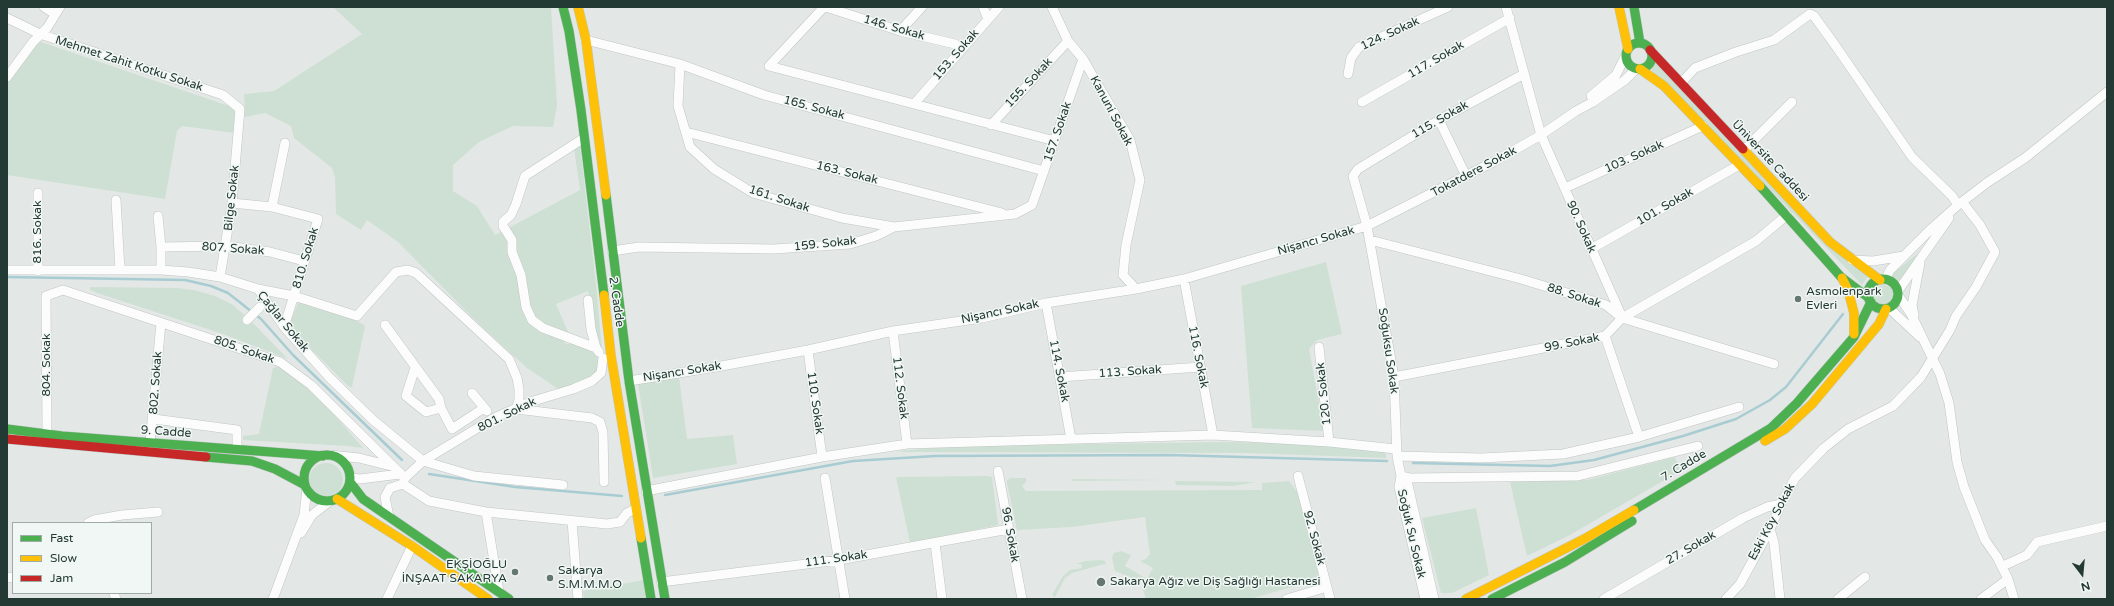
<!DOCTYPE html>
<html>
<head>
<meta charset="utf-8">
<style>
  body { margin:0 }
  #map { position:relative; width:2114px; height:606px; overflow:hidden; background:#e3e8e6; font-family:"Varela Round",sans-serif }
  canvas { display:block }
  .frame { position:absolute; inset:0; border:8px solid #233933; pointer-events:none }
  .legend { position:absolute; left:12px; top:522px; width:140px; height:72px; box-sizing:border-box; background:#f1f7f4; border:1px solid #9faba7; margin:0; padding:5px 7px; list-style:none; font-size:12px; color:#233933 }
  .legend li { display:flex; align-items:center; gap:8px; height:20px }
  .legend b { width:20px; border:1px solid #9faba7 }
  .north { position:absolute; left:2062px; top:554px; width:40px; height:40px; -webkit-text-stroke:3px #f1f7f4; paint-order:stroke; rotate:164deg; font-size:11px; font-weight:700; line-height:16px; text-align:center; color:#233933 }
  .north::after { content:''; display:block; margin:auto; width:14px; height:18px; background:#233933; clip-path:polygon(50% 0,100% 100%,50% 72%,0 100%) }
</style>
</head>
<body>
<div id="map">
<canvas width="2114" height="606"></canvas>
<div class="frame"></div>
<ul class="legend">
<li><b style="height:5px;background:#4caf50"></b>Fast</li>
<li><b style="height:5px;background:#ffc107"></b>Slow</li>
<li><b style="height:5px;background:#c62828"></b>Jam</li>
</ul>
<div class="north">N</div>
</div>
<script>
const ctx = document.querySelector('canvas').getContext('2d');
ctx.lineJoin = 'round';
function fillPath(path, color) { ctx.fillStyle = color; ctx.fill(path, 'evenodd'); }
const shape = rows => new Path2D(rows.map(r => 'M' + r).join(''));
function trace(path, color, width, dash) { ctx.strokeStyle = color; ctx.lineWidth = width; ctx.lineCap = dash ? 'butt' : 'round'; ctx.setLineDash(dash || []); ctx.stroke(path); }
function write(font, color, halo, rows, align = 'center') {
  ctx.font = font + ' "Varela Round",sans-serif'; ctx.lineWidth = 3; ctx.setLineDash([]); ctx.textBaseline = 'middle'; ctx.strokeStyle = halo; ctx.fillStyle = color; for (const [text, x, y, turn = 0] of rows) {
    ctx.save(); ctx.translate(x, y); ctx.rotate((+turn || 0) * Math.PI / 180); ctx.textAlign = isNaN(turn) ? turn : align; if (halo) ctx.strokeText(text, 0, 0); ctx.fillText(text, 0, 0); ctx.restore();
  }
}
const green = shape([
  [333,7,551,7,557,105,553,127,513,126,479,142,453,165,453,191,477,206,495,235,580,190,574,148,580,145,596,284,602,350,598,345,588,291,556,304,569,334,527,317,562,339,566,344,574,344,597,353,598,370,594,376,582,382,558,389,527,368,476,321,398,242,367,220,361,230,336,214,335,177,332,168,294,138,291,126,265,113,245,117,244,94,274,91,362,34],
  [38,41,235,108,234,133,182,126,177,131,165,199,7,175,7,82],
  [1655,62,1868,276,1862,285,1761,180,1650,69],
  [1918,253,1901,282,1891,275],
  [1326,262,1342,334,1317,340,1309,349,1324,431,1252,428,1241,286],
  '1874 295a10 10 0 1 1 20 0a10 10 0 1 1-20 0Z',
  [90,287,177,288,194,290,215,296,233,305,252,322,288,359,223,334,97,293,90,290],
  [299,301,353,318,365,326,352,387,349,387,291,329,291,321],
  [276,367,284,367,320,398,363,448,347,446,243,440,243,436,259,434,273,368],
  [679,377,687,439,733,435,737,464,653,478,638,384],
  [1227,442,1291,443,1386,452,1386,458,1246,453,902,452,899,451,953,446],
  [1675,457,1680,471,1570,535,1527,556,1510,482,1587,480],
  '309 480a17 17 0 1 1 34 0a17 17 0 1 1-34 0Z',
  [986,476,992,477,998,525,910,543,896,477],
  [1011,478,1026,478,1026,482,1022,486,1026,491,1262,490,1262,483,1289,481,1300,496,1320,579,1250,599,1146,599,1142,587,1144,588,1147,584,1115,571,1112,558,1114,553,1121,551,1131,555,1125,566,1147,579,1153,568,1140,561,1146,559,1150,554,1145,517,1072,527,1017,530,1007,483,1007,480],
  [1072,479,1169,480,1072,481],
  [1175,481,1256,482,1233,486,1176,485],
  [1476,508,1489,575,1452,593,1441,593,1422,518],
  [1101,560,1105,561,1106,565,1104,564,1072,573,1065,578,1055,597,1052,595,1063,576,1070,570,1082,568,1081,564,1076,564,1085,561],
  [644,580,646,599,584,599,583,591]
]);
const stream = shape([
  [7,277,185,280,211,286,228,293,261,319,293,355,402,460],
  [1413,463,1550,466,1594,460,1683,436,1736,419,1770,400,1786,387,1843,314],
  [429,474,515,487,622,496],
  [665,495,853,461,935,456,1169,455,1387,461]
]);
const street = shape([
  [44,7,55,14],
  [824,7,769,66,1055,141],
  [826,7,900,31,955,44,960,49],
  [983,7,988,19],
  [1052,7,1068,41,1083,59,1130,140,1140,180,1126,245,1123,275,1136,289],
  [1506,7,1541,135,1622,317],
  [7,18,40,34,223,95,240,109,232,203,220,277],
  [900,31,922,7],
  [586,40,680,64,764,95,1044,171],
  [680,64,678,106,690,147,714,169,753,193,842,218,894,227],
  [1348,74,1351,58,1359,47,1448,7],
  [7,77,33,42,47,28,60,7],
  [1681,83,1695,68,1736,52,1774,40,1810,14,1814,16,1835,45,1912,157,1952,196,1958,205],
  [1591,96,1616,75,1626,55],
  [1362,102,1510,18],
  [914,104,999,7],
  [1439,120,1466,176],
  [991,125,1068,41],
  [686,132,1002,213],
  [584,138,525,176,516,204,511,215,503,222,503,226,512,240,512,252,521,275,526,307,532,320,543,328,596,348],
  [1744,150,1792,102],
  [1565,188,1703,126],
  [38,193,38,271],
  [116,200,120,270],
  [232,203,272,207,318,219,284,327],
  [272,207,285,143],
  [158,216,161,247,161,270],
  [1370,240,1521,279,1606,305,1622,318,1774,364],
  [161,247,226,246,270,252,304,261],
  [1591,249,1739,165],
  [612,251,639,247,774,249,850,244,876,236,894,227,1015,214,1032,205,1083,59],
  [1852,260,1873,261,1904,256],
  [7,270,161,270,188,272,220,277,258,289,284,327,329,377,373,420,423,461,474,476,563,485],
  [1184,279,1213,435],
  [1885,280,1890,270,1932,228,1958,205,1988,182,2025,158,2107,92],
  [258,289,294,296,357,316,396,272,408,270,416,273,509,359,517,378,519,389,519,400,516,409,592,418,600,422,603,432,604,482],
  [1898,291,1949,218],
  [1898,295,1911,314,1940,374,1949,403,1957,462,1964,487,1985,540,1997,557,2008,579,2014,599],
  [588,300,591,329,596,348,599,352],
  [1046,303,1071,439],
  [1889,308,1920,337],
  [1914,315,1912,305,1920,263],
  [247,320,260,307],
  [385,325,439,399,441,408,452,429,484,408],
  [893,331,907,444],
  [1605,336,1639,437],
  [1319,347,1329,442],
  [808,350,822,457],
  [415,368,406,396,426,412,441,408],
  [1060,377,1200,367],
  [1394,377,1605,336,1622,318,1756,241,1787,215],
  [629,381,716,367,808,350,893,331,982,318,1046,303,1136,289,1184,279,1367,226,1495,161,1541,135,1576,111,1593,102,1625,80,1636,69],
  [472,393,487,411],
  [154,419,237,430,237,448],
  [47,434,46,296,63,290,280,362,311,385,405,478],
  [150,443,161,323],
  [330,455,359,458,391,466],
  [1397,456,1481,458,1563,454,1639,437,1739,407],
  [998,471,1022,599],
  [1298,476,1330,599],
  [1401,476,1410,478,1578,476,1698,446],
  [1401,476,1399,487,1425,599],
  [351,478,360,479,400,474],
  [825,478,845,599],
  [403,483,405,478,423,461,494,418,530,402,573,389,592,381,601,373,603,358],
  [646,491,822,457,907,444,1213,435,1329,442,1396,449],
  [486,512,499,592],
  [389,517,385,497,390,488,403,484,429,501,486,512,607,524,620,522,627,513,635,509],
  [572,521,578,599],
  [88,523,94,520,122,515,158,512],
  [1770,529,1774,543,1780,599],
  [301,533,312,515,330,501],
  [935,543,942,599],
  [2003,566,2027,555,2037,542,2107,526],
  [7,578,13,577],
  [661,582,839,560,1009,529],
  [114,593,116,599],
  [273,599,304,515,307,488],
  [387,599,412,546],
  [1287,599,1327,587],
  [1434,599,1408,485,1401,476,1397,456,1394,377,1367,226,1353,176,1358,169,1439,120,1524,74],
  [1604,599,1743,518,1767,507,1781,504],
  [1726,599,1740,584,1770,529,1781,504,1795,478,1824,448,1848,429,1893,406,1921,377,1950,330,1956,316,1976,287,1995,252,1980,225,1963,203],
  [1838,599,1865,577],
  [1981,599,2008,579]
]);
const fast = shape([
  [563,7,569,31,581,110,604,295],
  [1634,7,1640,43],
  '1626 56a13 13 0 1 1 26 0a13 13 0 1 1-26 0Z',
  [1760,186,1841,277,1869,298],
  [606,195,629,381,665,599],
  '1868 294a15 15 0 1 1 30 0a15 15 0 1 1-30 0Z',
  [7,429,62,436,323,456],
  '304 478a23 23 0 1 1 46 0a23 23 0 1 1-46 0Z',
  [206,457,252,461,275,469,305,485],
  [350,482,363,499,509,599],
  [1634,510,1771,428,1797,403,1854,337,1871,302],
  [641,538,651,599],
  [1492,599,1565,562,1632,521]
]);
const slow = shape([
  [578,7,586,40,606,195],
  [1619,7,1628,49],
  [1640,69,1664,86,1760,186],
  [1743,149,1830,242,1880,280],
  [1842,278,1848,290,1854,313,1854,334],
  [604,295,611,356,641,538],
  [1765,441,1785,429,1812,404,1879,324,1886,309],
  [337,499,412,546,488,599],
  [1466,599,1586,538,1634,510]
]);
const jam = shape([
  [1650,50,1743,149],
  [7,439,206,457]
]);
const markers = [
  [1798,299,4,"#667672"],
  [515,572,4,"#667672"],
  [550,578,4,"#667672"],
  [1101,582,5,"#667672"]
];
const streetNames = [
  ["146. Sokak",894,28,16],
  ["124. Sokak",1390,34,-25],
  ["153. Sokak",956,55,-49],
  ["117. Sokak",1436,60,-30],
  ["Mehmet Zahit Kotku Sokak",129,64,18],
  ["155. Sokak",1029,83,-47],
  ["165. Sokak",814,108,15],
  ["Kanuni Sokak",1111,111,62],
  ["115. Sokak",1440,120,-30],
  ["157. Sokak",1058,132,-71],
  ["103. Sokak",1634,157,-24],
  ["Üniversite Caddesi",1770,161,47],
  ["Tokatdere Sokak",1474,172,-28],
  ["163. Sokak",847,173,14],
  ["Bilge Sokak",232,198,-84],
  ["161. Sokak",779,199,18],
  ["101. Sokak",1665,207,-30],
  ["90. Sokak",1581,227,66],
  ["816. Sokak",38,232,-90],
  ["Nişancı Sokak",1316,241,-16],
  ["159. Sokak",825,244,-6],
  ["807. Sokak",233,249,4],
  ["810. Sokak",306,258,-73],
  ["88. Sokak",1574,296,18],
  ["2. Cadde",616,302,82],
  ["Nişancı Sokak",1000,312,-12],
  ["Çağlar Sokak",283,322,51],
  ["99. Sokak",1572,343,-11],
  ["805. Sokak",244,350,19],
  ["Soğuksu Sokak",1388,351,82],
  ["116. Sokak",1198,357,79],
  ["804. Sokak",47,365,-90],
  ["114. Sokak",1059,371,79],
  ["Nişancı Sokak",682,372,-9],
  ["113. Sokak",1130,372,-4],
  ["802. Sokak",156,383,-86],
  ["112. Sokak",900,388,83],
  ["120. Sokak",1324,394,-96],
  ["110. Sokak",815,403,82],
  ["801. Sokak",507,415,-26],
  ["9. Cadde",166,432,4],
  ["7. Cadde",1684,466,-31],
  ["Eski Köy Sokak",1772,522,-62],
  ["Soğuk Su Sokak",1411,534,77],
  ["96. Sokak",1010,535,80],
  ["92. Sokak",1314,538,75],
  ["27. Sokak",1691,548,-30],
  ["111. Sokak",836,559,-8]
];
const poiNames = [
  ["Asmolenpark",1806,292],
  ["Evleri",1806,306],
  ["EKŞİOĞLU",507,565,"right"],
  ["İNŞAAT SAKARYA",507,579,"right"],
  ["Sakarya",558,571],
  ["S.M.M.M.O",558,585],
  ["Sakarya Ağız ve Diş Sağlığı Hastanesi",1110,582]
];
fillPath(green, '#cee0d3');
trace(stream, '#a8ccd2', 2.5);
trace(street, '#c0c5c3', 10);
trace(fast, '#bfc5c3', 10);
trace(slow, '#bfc5c3', 10);
trace(jam, '#bfc5c3', 10);
trace(street, '#fbfcfb', 9);
trace(fast, '#4caf50', 9);
trace(slow, '#ffc107', 9);
trace(jam, '#c62828', 9);
for (const [x, y, r, color] of markers) { const dot = new Path2D(); dot.arc(x, y, r, 0, 2 * Math.PI); ctx.fillStyle = color; ctx.fill(dot); trace(dot, '#f1f7f4', 1.5); }
write('12px', '#233933', '#f1f7f4', streetNames);
write('12px', '#233933', '#f1f7f4', poiNames, 'left');
</script>
</body>
</html>
